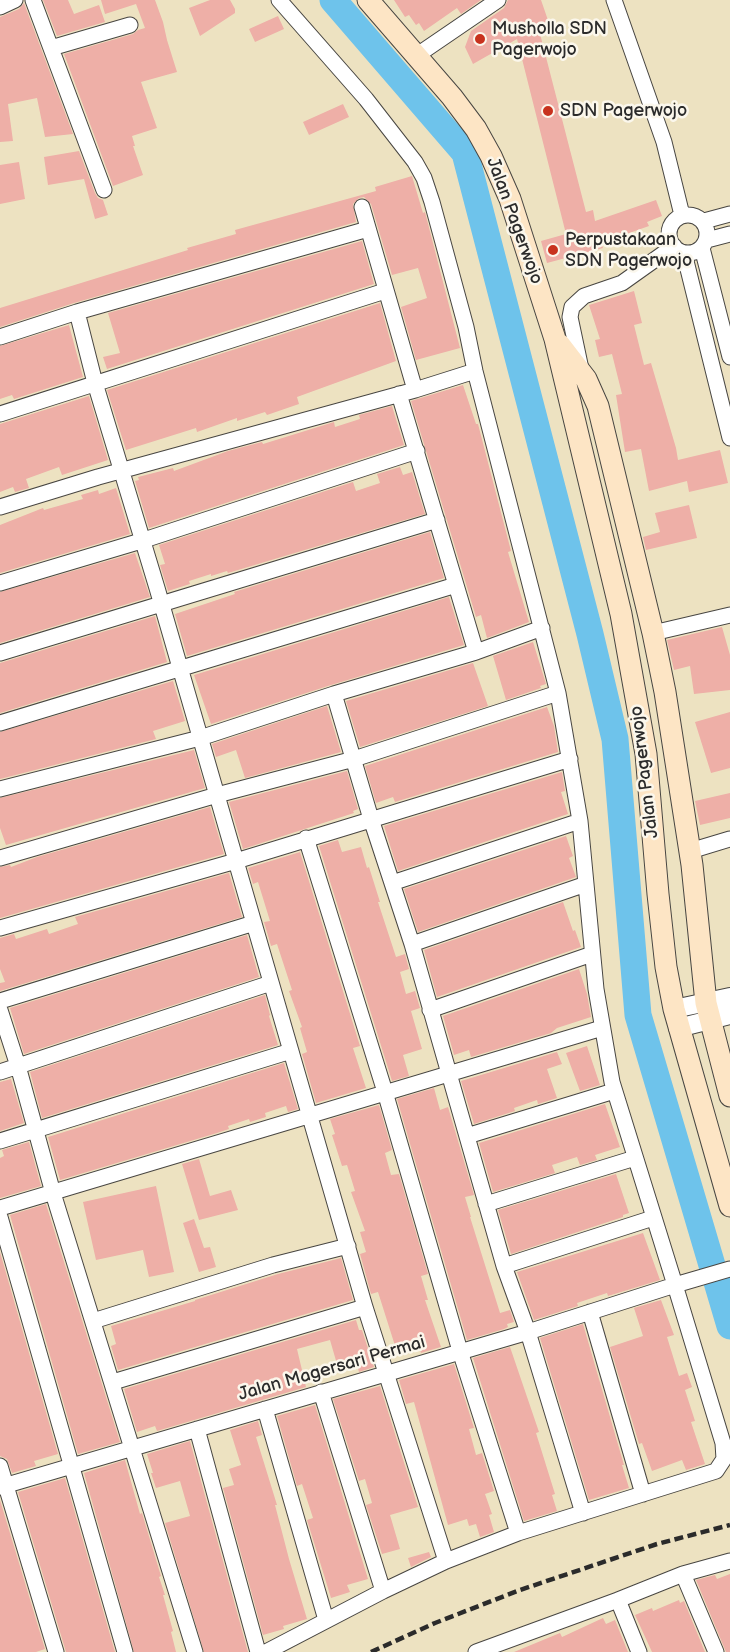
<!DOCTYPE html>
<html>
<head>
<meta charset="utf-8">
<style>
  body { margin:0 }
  canvas { display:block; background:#ede2c1 }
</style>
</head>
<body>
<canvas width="730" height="1652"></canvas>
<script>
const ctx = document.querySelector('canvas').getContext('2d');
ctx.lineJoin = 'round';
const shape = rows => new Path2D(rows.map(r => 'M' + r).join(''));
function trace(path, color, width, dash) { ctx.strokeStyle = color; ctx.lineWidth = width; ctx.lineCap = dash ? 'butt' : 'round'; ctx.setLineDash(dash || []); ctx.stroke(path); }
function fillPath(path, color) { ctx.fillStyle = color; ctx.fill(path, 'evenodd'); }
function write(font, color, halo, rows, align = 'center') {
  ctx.font = font + ' "Balsamiq Sans",sans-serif'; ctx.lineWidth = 5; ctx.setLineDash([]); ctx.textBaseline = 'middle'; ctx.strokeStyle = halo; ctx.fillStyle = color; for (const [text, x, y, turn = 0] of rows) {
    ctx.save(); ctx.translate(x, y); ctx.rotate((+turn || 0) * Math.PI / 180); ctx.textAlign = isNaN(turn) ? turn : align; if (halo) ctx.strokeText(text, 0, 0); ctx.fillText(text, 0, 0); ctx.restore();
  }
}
const river = shape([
  [333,0,465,153,590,634,615,739,638,1015,730,1326]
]);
const building = shape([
  [43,0,68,0,74,14,99,5,105,22,57,36],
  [101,0,155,0,163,22,167,40,177,72,141,82,157,128,132,136,135,146,133,146,143,175,113,186,64,54,133,34,138,30,145,28,136,4,105,14],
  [210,0,230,0,235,9,235,13,200,36,189,8],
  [394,0,481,0,461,14,457,8,424,31,419,23,416,25,409,15,405,17],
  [508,0,541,0,550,26,539,30,586,212,593,210,595,221,656,200,662,216,647,222,649,226,601,243,603,248,547,263,541,241,566,234,517,39,473,64,465,47,471,31,504,8],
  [24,3,73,134,45,137,37,98,8,104,13,141,0,142,0,17,19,9],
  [278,16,284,29,255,42,249,29],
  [343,104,349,117,309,135,303,122],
  [79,151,95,193,98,198,103,200,108,215,95,219,84,179,48,185,44,157],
  [19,162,25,199,0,204,0,165],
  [412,176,423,213,425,212,460,348,416,360,401,307,427,298,418,268,392,275,371,204,364,197,359,198,353,204,356,222,74,303,0,327,0,308,188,250,187,248,236,234,235,230,376,191,375,187],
  [362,241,374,284,107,369,103,357,120,353,108,313],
  [634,291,642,323,634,325,644,365,651,363,676,448,678,460,720,450,728,483,689,492,687,481,649,491,641,449,625,452,616,395,622,394,612,354,599,357,595,340,600,339,589,305],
  [380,303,396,361,297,397,299,404,267,415,265,412,237,421,237,418,197,432,196,428,126,450,107,390],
  [69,325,83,377,14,399,12,395,0,399,0,346],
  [463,385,476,424,478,424,511,551,508,552,529,622,487,638,481,615,476,617,411,401],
  [89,396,108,460,62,475,59,467,26,479,29,488,15,492,13,487,0,492,0,424],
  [392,406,404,445,149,528,135,481,139,480,138,477,173,468,174,471,228,451,262,442,263,444,334,422,335,427,360,419,359,415],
  [400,467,403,475,412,472,425,514,228,573,227,571,211,576,211,574,189,581,190,584,168,591,160,565,165,564,159,545,353,482,356,491,380,483,377,474],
  [116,488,130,534,0,573,0,525,43,508,44,510,83,499,81,495,98,490,99,494],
  [689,505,697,538,646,550,643,537,660,532,655,513],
  [430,532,444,578,187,656,175,614,235,594,234,592],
  [135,553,150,597,0,643,0,592],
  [449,597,464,645,331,685,211,724,194,675],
  [155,616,167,662,0,713,0,663],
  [722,627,730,655,730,690,694,694,690,666,674,670,667,640],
  [533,642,546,684,540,686,541,688,506,700,493,656],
  [473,663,488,706,360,747,346,701],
  [173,681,185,721,153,731,156,739,0,779,0,732],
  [327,706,341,752,245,778,236,750,216,757,212,744],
  [547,707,554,726,558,752,395,802,393,797,376,803,365,766],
  [730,712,730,768,711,773,695,722],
  [194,750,205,788,6,845,0,828,0,798],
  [347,771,358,809,353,811,354,813,243,849,229,802],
  [562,772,565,791,561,792,568,814,398,871,384,826],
  [730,793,730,818,700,825,695,801],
  [210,807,224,854,0,918,0,867,10,865,11,867,37,857],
  [566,836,573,856,569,858,576,877,418,932,404,889],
  [338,840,342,852,361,847,367,868,369,867,380,902,378,902,396,957,405,954,409,969,400,972,406,994,415,991,420,1008,411,1011,422,1049,403,1055,409,1076,392,1081,319,846],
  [300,852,360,1046,353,1048,366,1088,316,1103,302,1054,307,1052,300,1028,302,1027,289,991,292,990,277,944,271,946,264,922,270,921,258,882,253,884,248,868],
  [229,873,242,917,0,991,0,983,5,982,0,969,0,938,14,934,16,939,47,929,49,934,78,924,75,917],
  [563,902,573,931,575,930,581,947,437,997,424,950],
  [247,935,259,977,24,1054,10,1008],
  [579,969,587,994,591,1017,557,1028,551,1033,471,1057,469,1050,454,1055,443,1016],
  [265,995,270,1015,269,1016,278,1045,42,1118,30,1072],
  [587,1046,600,1085,580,1091,566,1053],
  [557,1052,562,1064,547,1069,557,1098,538,1104,537,1100,514,1108,515,1111,474,1124,461,1081],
  [284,1063,298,1109,288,1112,286,1106,265,1113,266,1117,250,1122,249,1119,228,1126,229,1129,217,1133,60,1180,48,1137],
  [11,1079,24,1123,0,1131,0,1082],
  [434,1088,440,1110,448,1107,474,1195,465,1197,471,1217,470,1217,500,1313,510,1310,514,1322,507,1324,508,1327,504,1329,467,1340,397,1099],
  [605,1104,620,1147,595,1155,597,1160,580,1165,577,1157,552,1165,555,1173,493,1192,479,1143],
  [379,1105,392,1150,385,1153,391,1175,399,1174,428,1274,421,1276,428,1300,425,1300,441,1347,421,1353,419,1346,397,1352,378,1292,371,1294,360,1254,366,1252,360,1232,365,1231,351,1192,355,1191,347,1165,342,1166,332,1135,335,1134,330,1119],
  [29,1142,41,1186,0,1198,0,1158,4,1156,2,1150],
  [199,1159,210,1196,231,1190,238,1210,199,1220,182,1164],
  [616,1174,629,1213,623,1215,623,1217,511,1254,498,1210],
  [156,1186,174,1272,149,1277,143,1250,96,1260,83,1202],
  [46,1204,120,1442,78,1454,10,1215],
  [194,1219,204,1248,210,1247,216,1267,199,1272,183,1223],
  [643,1233,660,1280,608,1296,607,1293,577,1303,578,1306,534,1320,517,1272],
  [0,1252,58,1454,34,1461,36,1466,12,1473,7,1459,0,1456],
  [341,1258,353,1300,118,1370,111,1346,116,1344,111,1326,195,1301,195,1300,278,1274],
  [661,1300,674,1335,667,1337,679,1376,687,1373,692,1387,685,1390,695,1421,691,1422,705,1464,686,1470,682,1460,652,1471,642,1443,639,1444,610,1347,643,1336,634,1308],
  [356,1320,359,1330,362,1330,374,1367,359,1372,357,1365,339,1371,330,1340,297,1349,306,1387,157,1431,155,1426,137,1432,124,1389],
  [583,1324,624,1465,622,1465,629,1488,589,1500,540,1338],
  [510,1347,539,1432,536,1433,555,1494,552,1495,557,1511,524,1521,473,1358],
  [454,1364,474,1428,469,1429,476,1455,482,1453,494,1491,485,1494,492,1514,489,1515,494,1532,480,1537,476,1524,469,1526,467,1519,448,1525,414,1402,406,1404,399,1380],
  [380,1386,418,1507,390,1515,400,1549,382,1554,366,1505,372,1503,365,1479,359,1481,333,1399],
  [315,1405,368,1579,347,1585,350,1592,331,1598,307,1520,313,1518,302,1484,297,1486,277,1416],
  [258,1421,262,1435,256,1437,277,1505,275,1505,289,1559,307,1619,283,1626,284,1629,263,1635,223,1488,234,1485,229,1469,241,1465,230,1430],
  [190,1441,248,1652,204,1652,165,1523,190,1516,180,1481,156,1488,151,1473,153,1473,147,1454],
  [125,1460,140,1514,142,1513,161,1576,159,1577,165,1595,163,1595,173,1631,171,1632,176,1652,134,1652,84,1473],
  [65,1478,115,1652,66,1652,18,1492],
  [0,1500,45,1649,36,1652,0,1652],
  [429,1552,431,1557,411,1567,408,1558],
  [730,1574,730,1652,726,1652,696,1580,715,1575,717,1579],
  [679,1600,680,1603,684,1601,705,1652,652,1652,635,1615,652,1608,653,1611],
  [603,1618,606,1624,615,1620,628,1652,514,1652,560,1633,562,1637]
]);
const minor = shape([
  [33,0,104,190],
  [614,0,664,142,682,215],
  [0,7,15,0],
  [51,48,130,25],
  [416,56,498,0],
  [362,207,415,390],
  '669 234a19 19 0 1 1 38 0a19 19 0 1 1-38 0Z',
  [704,221,730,214],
  [707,240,730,234],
  [702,248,730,357],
  [684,253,730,438],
  [77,312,95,383,157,588,365,1307,446,1561],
  [0,337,77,312,368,229],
  [581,369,570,317,572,307,584,296,622,283,674,246],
  [399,394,476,652],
  [0,414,385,291],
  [0,507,98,477,415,390,475,371],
  [0,583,141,541,417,451],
  [653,633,730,615],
  [0,653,437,520],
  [334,694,371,819,412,944,504,1266,528,1332,583,1513],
  [0,723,456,585],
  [0,789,200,738,334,694,476,652,542,628],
  [306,838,385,1092,460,1351,518,1533],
  [690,851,730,839],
  [0,858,217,795,354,759,558,693],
  [392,883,580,821],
  [0,928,236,861,570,759],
  [412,944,586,884],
  [0,1001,254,923],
  [0,1010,18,1066,53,1193,195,1652],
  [430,1010,592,954],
  [0,1072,271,983],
  [467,1136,614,1091],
  [0,1141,291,1051],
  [486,1204,635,1158],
  [0,1208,602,1028],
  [0,1217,125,1652],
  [504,1266,653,1218],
  [590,1312,643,1494],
  [93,1321,273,1265,348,1246],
  [113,1382,365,1307],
  [321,1392,383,1591,446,1561,518,1533,716,1471,724,1459,723,1443,675,1285,730,1269],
  [265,1409,326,1620],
  [197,1429,258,1652],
  [0,1466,56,1652],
  [0,1487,528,1332,675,1285,612,1082,596,989,580,821,558,693,475,371,466,327,432,202,424,178,415,162,366,99,279,0],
  [683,1574,716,1652],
  [618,1600,683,1574,730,1561],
  [266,1652,383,1591],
  [476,1652,618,1600,639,1652]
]);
const tertiary = shape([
  [674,1009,730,997],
  [678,1028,730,1015]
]);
const secondary = shape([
  [368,0,452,97,476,129,491,156,510,199,555,339,621,614,646,754,658,894,666,967,674,1009,730,1206],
  [559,344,586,379,598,406,653,633,665,692,692,865,706,1003,730,1096]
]);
const rail = shape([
  [371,1652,435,1623,520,1590,657,1544,730,1525]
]);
const markers = [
  [480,39,6,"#c8321e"],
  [548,111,6,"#c8321e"],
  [553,250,6,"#c8321e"]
];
const poiNames = [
  ["Musholla SDN",492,29],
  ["Pagerwojo",492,50],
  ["SDN Pagerwojo",560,111],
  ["Perpustakaan",565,240],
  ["SDN Pagerwojo",565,261]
];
const streetNames = [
  ["Jalan Pagerwojo",514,221,70],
  ["Jalan Pagerwojo",645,772,-97],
  ["Jalan Magersari Permai",332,1369,-16]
];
trace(river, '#6ec3eb', 27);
fillPath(building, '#eeafa7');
trace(minor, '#484642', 17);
trace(tertiary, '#484642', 20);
trace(secondary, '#484642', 23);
trace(minor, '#fff', 15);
trace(tertiary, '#fff', 18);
trace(secondary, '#fde5c5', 21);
trace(rail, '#2b2b2b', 4.5, [9, 4.5]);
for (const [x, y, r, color] of markers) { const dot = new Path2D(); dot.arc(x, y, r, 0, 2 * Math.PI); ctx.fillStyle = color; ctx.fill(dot); trace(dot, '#fbf7ec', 2); }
write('18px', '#2b2b2b', '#fbf7ec', poiNames, 'left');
write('18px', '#2b2b2b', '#fbf7ec', streetNames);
</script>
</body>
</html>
